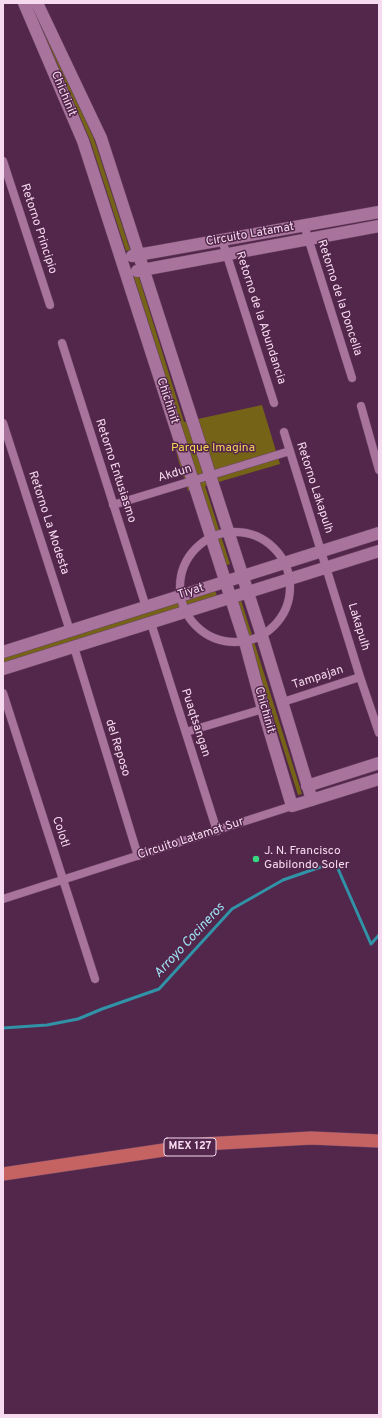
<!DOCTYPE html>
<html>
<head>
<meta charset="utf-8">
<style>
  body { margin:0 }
  #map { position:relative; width:382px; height:1418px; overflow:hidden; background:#53264b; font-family:Overpass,sans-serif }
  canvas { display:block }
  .frame { position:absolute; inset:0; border:4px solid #f6daef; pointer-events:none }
</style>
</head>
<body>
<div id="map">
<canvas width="382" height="1418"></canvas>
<div class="frame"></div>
</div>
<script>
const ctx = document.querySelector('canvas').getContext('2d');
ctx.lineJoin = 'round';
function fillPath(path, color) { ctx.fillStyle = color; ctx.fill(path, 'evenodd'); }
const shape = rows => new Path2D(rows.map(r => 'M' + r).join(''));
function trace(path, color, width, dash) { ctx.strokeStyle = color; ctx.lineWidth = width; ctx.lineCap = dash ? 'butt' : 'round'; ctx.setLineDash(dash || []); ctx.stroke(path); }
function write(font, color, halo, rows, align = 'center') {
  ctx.font = font + ' Overpass,sans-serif'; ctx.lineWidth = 3; ctx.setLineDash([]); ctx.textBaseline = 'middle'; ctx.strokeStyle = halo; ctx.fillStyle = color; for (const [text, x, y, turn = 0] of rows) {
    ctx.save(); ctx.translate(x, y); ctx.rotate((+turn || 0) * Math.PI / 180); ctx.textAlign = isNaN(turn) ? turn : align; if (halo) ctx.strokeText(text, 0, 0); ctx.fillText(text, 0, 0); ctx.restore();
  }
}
const green = shape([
  [31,3,33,3,94,139,130,250,126,251,90,140],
  [133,274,138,274,184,422,262,405,280,464,205,486,230,564,225,566,200,488,188,491,178,459,170,425,180,422],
  [215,590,217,596,3,664,3,657],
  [240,597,302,794,298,795,236,599]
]);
const stream = shape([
  [3,1028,47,1025,78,1019,102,1009,159,989,232,909,283,880,335,862,371,944,379,935]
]);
const street = shape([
  [3,161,50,305],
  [304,225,352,378],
  [222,240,274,403],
  [62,343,146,607],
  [361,406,379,470],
  [3,423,70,631],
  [284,432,360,677,379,733],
  [113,505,290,451],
  '180 587a55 55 0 1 1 110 0a55 55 0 1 1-110 0Z',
  [151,623,217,831],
  [74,647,138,856],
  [3,693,95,979],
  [283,702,360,677],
  [186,732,263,709],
  [3,899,292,806]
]);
const secondary = shape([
  [24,3,83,141,245,642,263,709,292,806,379,779],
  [37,3,101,138,262,636,312,800],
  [132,256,379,212],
  [137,271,379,226],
  [3,652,379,533],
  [3,669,379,551],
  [307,786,379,763]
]);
const primary = shape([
  [3,1174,204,1144,311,1138,379,1141]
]);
const markers = [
  [256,859,4,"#36d881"]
];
const shields = [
  [190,1147,52]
];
const shieldNames = [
  ["MEX 127",190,1147]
];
const streetNames = [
  ["Chichinit",63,94,67],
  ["Retorno Principio",38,229,72],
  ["Circuito Latamat",250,235,-10],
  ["Retorno de la Doncella",339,298,72],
  ["Retorno de la Abundancia",260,318,72],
  ["Chichinit",167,401,72],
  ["Retorno Entusiasmo",115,471,72],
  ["Akdun",175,474,-17],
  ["Retorno Lakapulh",314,488,72],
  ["Retorno La Modesta",48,523,72],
  ["Tiyat",191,592,-18],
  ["Lakapulh",358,627,73],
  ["Tampajan",318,678,-18],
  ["Chichinit",264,710,74],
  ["Puaqtsangan",195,723,72],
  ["del Reposo",117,748,73],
  ["Colotl",60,832,72],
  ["Circuito Latamat Sur",191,839,-18]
];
const parkNames = [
  ["Parque Imagina",213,449]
];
const poiNames = [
  ["J. N. Francisco",264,852],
  ["Gabilondo Soler",264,866]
];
const waterNames = [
  ["Arroyo Cocineros",190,941,-47]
];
fillPath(green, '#756318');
trace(stream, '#3193a7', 3);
trace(street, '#6c4565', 9);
trace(secondary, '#6c4565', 13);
trace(primary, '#6c4565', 14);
trace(street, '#a8749d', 8);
trace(secondary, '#a8749d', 12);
trace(primary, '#c56362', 13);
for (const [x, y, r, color] of markers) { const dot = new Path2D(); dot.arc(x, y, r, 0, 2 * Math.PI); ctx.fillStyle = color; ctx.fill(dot); trace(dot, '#53264b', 1.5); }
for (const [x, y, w] of shields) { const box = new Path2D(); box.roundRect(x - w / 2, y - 9, w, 18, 3); ctx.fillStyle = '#53264b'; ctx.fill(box); trace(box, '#f6daef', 1); }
write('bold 11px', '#f6daef', null, shieldNames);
write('12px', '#f6daef', '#53264b', streetNames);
write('12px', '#f7d555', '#53264b', parkNames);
write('12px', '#f6daef', '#53264b', poiNames, 'left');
write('italic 13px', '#a0e7f8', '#53264b', waterNames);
</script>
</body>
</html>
